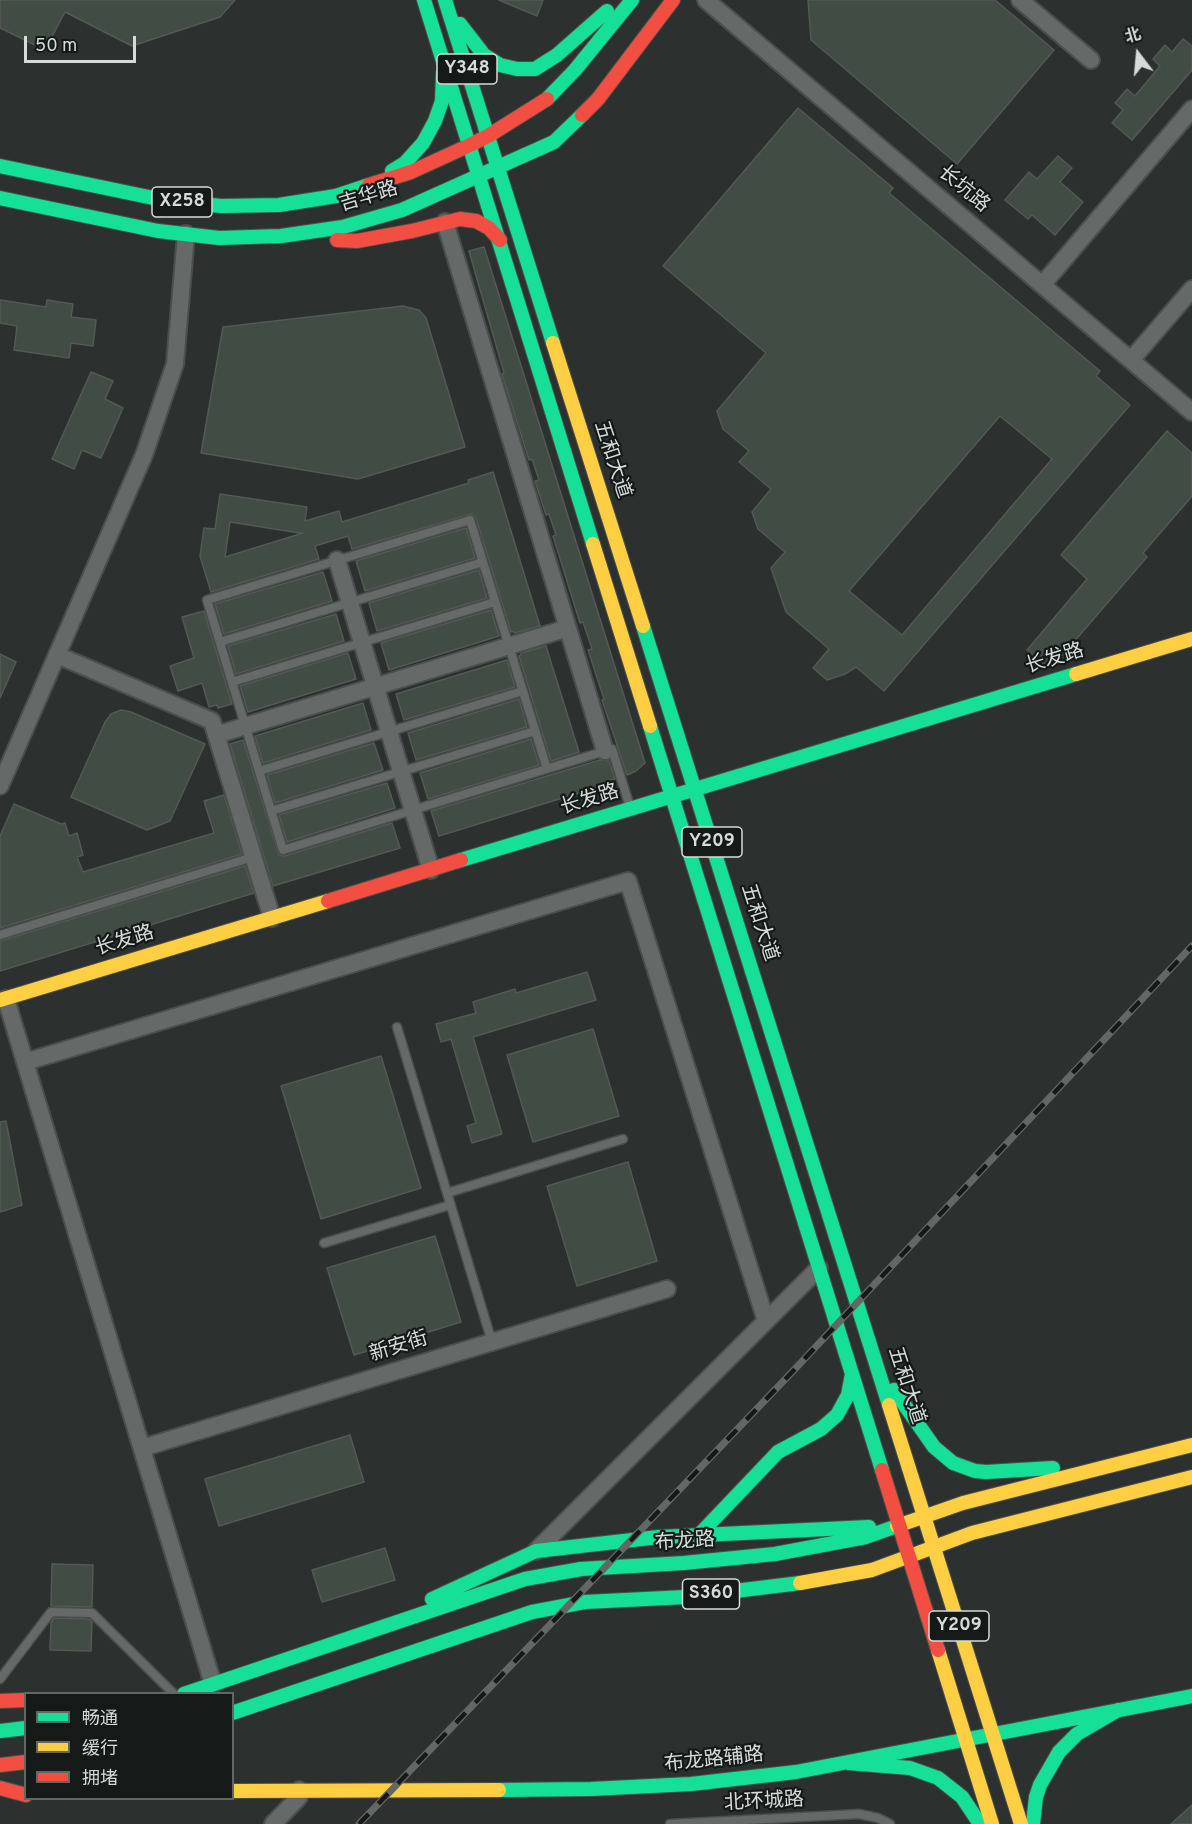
<!DOCTYPE html>
<html>
<head>
<meta charset="utf-8">
<style>
  body { margin:0 }
  #map { position:relative; width:1192px; height:1824px; overflow:hidden; background:#2c312f; font-family:Overpass,"Noto Sans SC",sans-serif }
  canvas { display:block }
  .legend { position:absolute; left:24px; top:1692px; width:210px; height:108px; box-sizing:border-box; background:#151a18; border:2px solid #616765; margin:0; padding:8px 10px; list-style:none; font-size:18px; color:#d4dbd8 }
  .legend li { display:flex; align-items:center; gap:12px; height:30px }
  .legend b { width:30px; border:2px solid #616765 }
  .north { position:absolute; left:1108px; top:24px; width:60px; height:60px; -webkit-text-stroke:4px #151a18; paint-order:stroke; rotate:344deg; font-size:16px; font-weight:700; line-height:24px; text-align:center; color:#d4dbd8 }
  .north::after { content:''; display:block; margin:auto; width:21px; height:27px; background:#d4dbd8; clip-path:polygon(50% 0,100% 100%,50% 72%,0 100%) }
  .scale { position:absolute; left:24px; top:36px; width:112px; height:27px; box-sizing:border-box; border:3px solid #d4dbd8; border-top:0; padding-left:8px; font-size:18px; line-height:21px; white-space:nowrap; color:#d4dbd8; -webkit-text-stroke:4px #151a18; paint-order:stroke }
</style>
</head>
<body>
<div id="map">
<canvas width="1192" height="1824"></canvas>
<ul class="legend">
<li><b style="height:8px;background:#16e098"></b>畅通</li>
<li><b style="height:8px;background:#ffcf43"></b>缓行</li>
<li><b style="height:8px;background:#f24e42"></b>拥堵</li>
</ul>
<div class="north">北</div>
<div class="scale">50 m</div>
</div>
<script>
const ctx = document.querySelector('canvas').getContext('2d');
ctx.lineJoin = 'round';
function fillPath(path, color) { ctx.fillStyle = color; ctx.fill(path, 'evenodd'); }
const shape = rows => new Path2D(rows.map(r => 'M' + r).join(''));
function trace(path, color, width, dash) { ctx.strokeStyle = color; ctx.lineWidth = width; ctx.lineCap = dash ? 'butt' : 'round'; ctx.setLineDash(dash || []); ctx.stroke(path); }
function write(font, color, halo, rows, align = 'center') {
  ctx.font = font + ' Overpass,"Noto Sans SC",sans-serif'; ctx.lineWidth = 4.5; ctx.setLineDash([]); ctx.textBaseline = 'middle'; ctx.strokeStyle = halo; ctx.fillStyle = color; for (const [text, x, y, turn = 0] of rows) {
    ctx.save(); ctx.translate(x, y); ctx.rotate((+turn || 0) * Math.PI / 180); ctx.textAlign = isNaN(turn) ? turn : align; if (halo) ctx.strokeText(text, 0, 0); ctx.fillText(text, 0, 0); ctx.restore();
  }
}
const building = shape([
  [0,0,235,0,220,17,132,46,65,12,45,50,0,28,0,0],
  [499,0,543,0,537,16,499,0],
  [808,0,995,0,1054,50,957,164,811,40,808,0],
  [1183,39,1192,46,1192,70,1132,140,1112,123,1123,110,1115,103,1127,89,1135,96,1160,66,1153,59,1165,45,1172,52,1183,39],
  [798,108,893,188,889,193,1100,371,1096,376,1130,405,884,691,856,667,845,674,827,680,813,668,829,649,786,612,771,568,785,552,758,529,752,512,771,489,739,462,749,451,723,429,717,411,766,353,663,266,798,108],
  [1000,416,1052,459,902,635,849,591,1000,416],
  [1058,156,1072,168,1060,182,1083,202,1055,235,1032,215,1028,219,1005,200,1029,172,1037,179,1058,156],
  [484,247,645,763,636,771,627,775,602,700,604,699,588,650,592,649,583,622,580,623,553,536,556,535,549,514,546,515,535,481,539,480,532,459,529,460,502,374,504,373,469,251,484,247],
  [0,300,46,307,47,300,73,304,71,317,96,320,93,346,71,343,69,358,14,350,17,326,0,323,0,300],
  [403,306,419,310,426,318,465,447,358,479,201,453,223,327,403,306],
  [91,372,113,381,105,399,123,408,101,458,82,450,74,469,52,459,91,372],
  [1167,431,1192,453,1192,496,1143,553,1147,557,1053,666,1048,668,1027,650,1087,579,1061,555,1167,431],
  [493,472,540,626,515,633,514,632,511,632,476,518,471,514,352,549,348,536,315,546,319,559,211,592,200,556,204,528,215,529,220,494,307,507,305,521,339,511,342,522,469,483,468,480,493,472],
  [230,522,300,533,303,533,225,557,230,522],
  [466,528,475,558,365,591,356,561,466,528],
  [479,570,487,598,377,631,369,603,479,570],
  [323,572,332,601,224,634,215,604,323,572],
  [491,610,499,636,389,670,381,643,491,610],
  [204,611,232,704,218,708,217,705,209,707,202,683,178,691,170,666,194,658,182,617,204,611],
  [336,614,344,641,236,674,228,646,336,614],
  [546,646,579,752,551,761,519,656,521,655,521,653,546,646],
  [348,653,356,679,248,712,240,686,348,653],
  [0,654,16,662,0,698,0,654],
  [507,660,515,687,404,720,396,694,507,660],
  [519,699,527,727,416,760,408,733,519,699],
  [363,703,371,730,263,763,255,736,363,703],
  [121,710,131,712,205,744,170,821,147,830,71,797,105,722,111,714,121,710],
  [531,739,539,765,428,799,420,773,531,739],
  [243,740,279,855,285,856,392,823,400,848,273,886,230,744,243,740],
  [374,743,383,770,275,803,267,775,374,743],
  [600,760,609,761,615,779,610,780,611,783,439,836,431,811,600,760],
  [387,783,395,808,287,842,279,815,387,783],
  [224,795,242,854,0,928,0,836,14,804,61,824,65,823,69,836,77,833,83,855,77,857,83,872,214,833,204,801,224,795],
  [245,866,254,893,0,971,0,941,245,866],
  [587,972,596,1000,473,1037,502,1134,472,1143,467,1126,476,1123,451,1039,441,1042,436,1024,476,1013,473,1002,515,989,516,993,587,972],
  [593,1029,619,1116,533,1142,507,1055,593,1029],
  [381,1056,421,1188,321,1219,281,1086,381,1056],
  [6,1121,22,1205,0,1212,0,1122,6,1121],
  [628,1162,657,1261,577,1286,547,1186,628,1162],
  [435,1236,461,1322,354,1355,327,1268,435,1236],
  [350,1435,364,1482,219,1526,205,1479,350,1435],
  [385,1548,395,1580,322,1602,312,1570,385,1548],
  [52,1564,93,1565,92,1607,51,1606,52,1564],
  [54,1618,89,1619,92,1622,91,1651,50,1650,51,1623,54,1618],
  [1192,1805,1192,1824,1171,1824,1192,1805]
]);
const lane = shape([
  [220,642,483,562],
  [232,682,495,602],
  [547,769,470,520,207,600,283,850,605,751,612,749,630,807],
  [259,771,523,691],
  [271,811,535,731],
  [0,935,253,857],
  [397,1027,492,1342],
  [447,1193,623,1139],
  [324,1243,450,1205],
  [0,1679,51,1612,92,1613,174,1694],
  [670,1824,859,1814,878,1818,890,1824]
]);
const street = shape([
  [706,0,1192,412],
  [1020,0,1091,60],
  [445,222,605,751],
  [1042,285,1192,109],
  [1131,360,1192,289],
  [337,560,431,870],
  [57,655,212,721,272,918],
  [216,735,568,628],
  [0,786,144,455,175,364,186,234],
  [6,999,213,1684],
  [25,1062,628,881,766,1321],
  [142,1448,667,1289],
  [536,1551,819,1268],
  [273,1824,299,1797,299,1790]
]);
const fast = shape([
  [424,0,593,544],
  [445,0,553,343],
  [460,24,484,55,500,65,517,69,535,69,557,55,607,11],
  [547,99,575,70,632,0],
  [0,166,163,200,221,206,279,205,336,196,369,185],
  [392,171,405,163,423,143,435,121,442,101,443,74],
  [0,198,158,231,219,238,281,236,343,227,402,210,554,142,582,115],
  [643,626,889,1405],
  [650,726,882,1470],
  [461,860,1076,674],
  [894,1390,934,1447,953,1463,975,1471,986,1472,1053,1468],
  [698,1536,778,1452,821,1429,837,1415,848,1395,852,1374],
  [432,1599,536,1551,659,1537,869,1527],
  [184,1694,525,1579,581,1569,684,1563,775,1554,866,1537,897,1526],
  [232,1713,532,1612,585,1602,686,1597,800,1583],
  [0,1731,26,1728],
  [848,1763,910,1768,938,1778,962,1797,980,1824],
  [499,1790,591,1789,691,1784,796,1772,1192,1696],
  [1033,1824,1036,1797,1040,1785,1059,1752,1077,1734,1118,1710]
]);
const slow = shape([
  [553,343,643,626],
  [593,544,650,726],
  [1076,674,1192,639],
  [0,1000,328,901],
  [889,1405,1021,1824],
  [897,1526,963,1503,1192,1445],
  [800,1583,872,1570,972,1533,1192,1477],
  [938,1650,992,1824],
  [232,1791,499,1790]
]);
const jam = shape([
  [582,115,598,99,673,0],
  [369,185,411,172,470,145,488,136,547,99],
  [337,240,357,241,412,231,460,219,476,221,489,228,500,240],
  [328,901,461,860],
  [882,1470,938,1650],
  [0,1701,26,1700],
  [0,1765,26,1762],
  [0,1788,26,1795]
]);
const rail = shape([
  [359,1824,794,1370,1192,946]
]);
const shields = [
  [467,69,60],
  [182,202,60],
  [712,842,60],
  [711,1594,57],
  [959,1626,60]
];
const shieldNames = [
  ["Y348",467,69],
  ["X258",182,202],
  ["Y209",712,842],
  ["S360",711,1594],
  ["Y209",959,1626]
];
const streetNames = [
  ["长坑路",963,190,40],
  ["吉华路",369,198,-17],
  ["五和大道",611,460,72],
  ["长发路",1055,660,-17],
  ["长发路",590,801,-17],
  ["五和大道",758,923,72],
  ["长发路",125,942,-17],
  ["新安街",399,1348,-17],
  ["五和大道",905,1386,72],
  ["布龙路",685,1543,-4],
  ["布龙路辅路",714,1761,-6],
  ["北环城路",764,1803,-3]
];
fillPath(building, '#414c44');
trace(building, '#545856', 1.5);
trace(lane, '#4a4f4e', 11);
trace(street, '#4a4f4e', 20);
trace(fast, '#4a4f4e', 16);
trace(slow, '#4a4f4e', 16);
trace(jam, '#4a4f4e', 16);
trace(lane, '#656a68', 8);
trace(street, '#656a68', 16);
trace(fast, '#16e098', 14);
trace(slow, '#ffcf43', 14);
trace(jam, '#f24e42', 14);
trace(rail, '#636866', 7);
trace(rail, '#151a18', 4.5, [14]);
for (const [x, y, w] of shields) { const box = new Path2D(); box.roundRect(x - w / 2, y - 15, w, 30, 4.5); ctx.fillStyle = '#151a18'; ctx.fill(box); trace(box, '#d4dbd8', 1.5); }
write('bold 18px', '#d4dbd8', null, shieldNames);
write('20px', '#d4dbd8', '#151a18', streetNames);
</script>
</body>
</html>
